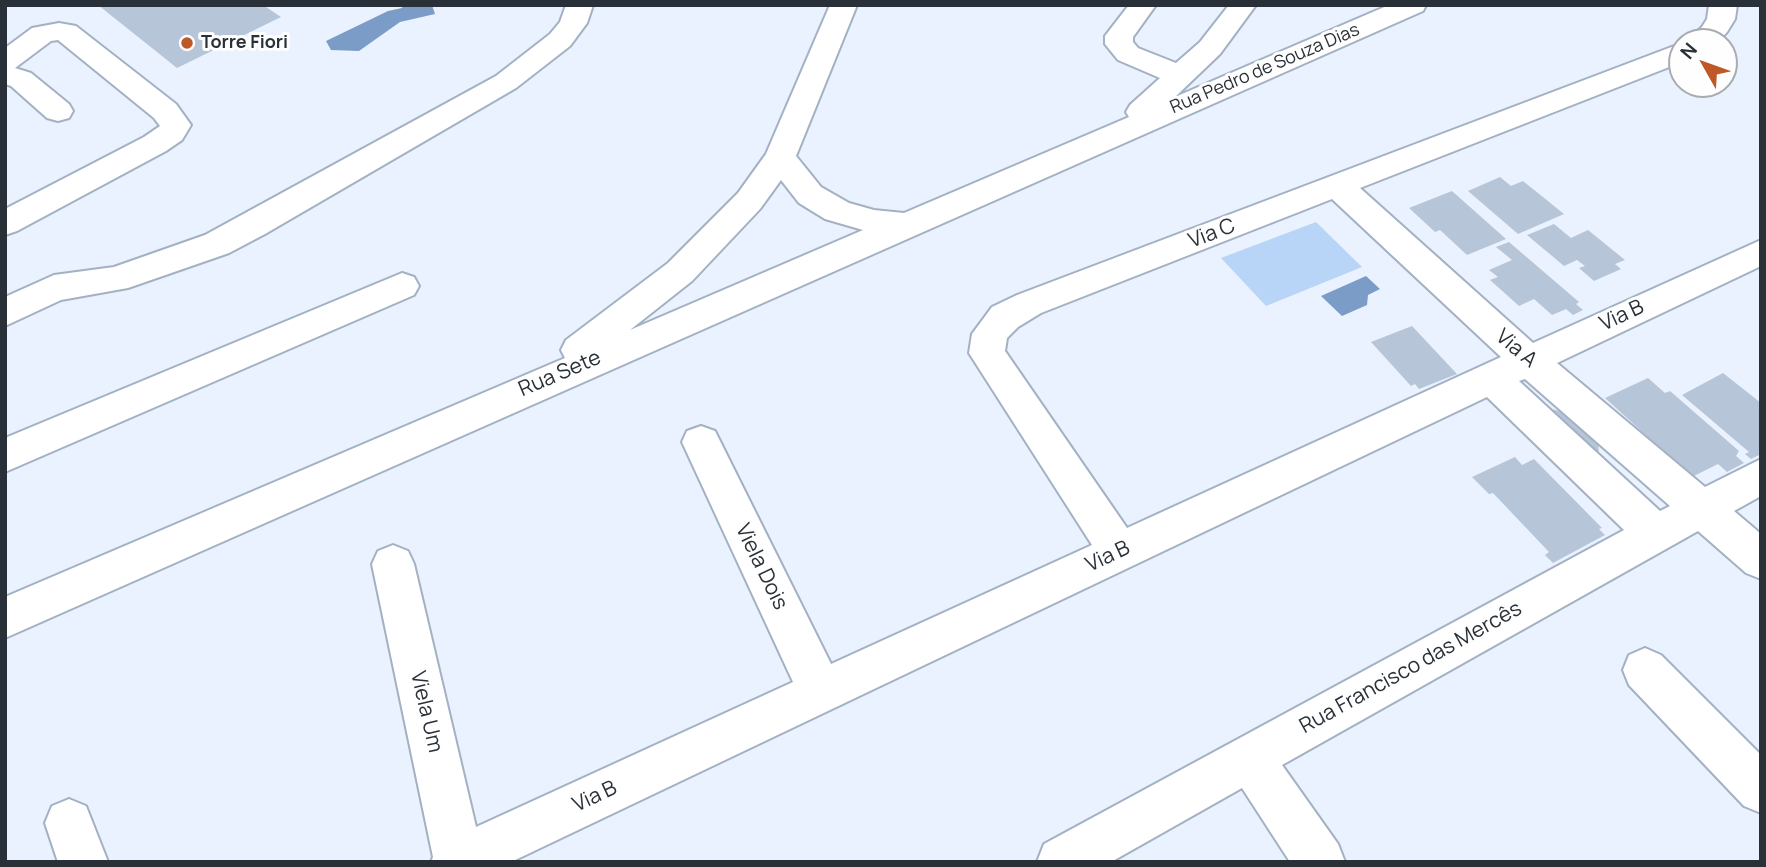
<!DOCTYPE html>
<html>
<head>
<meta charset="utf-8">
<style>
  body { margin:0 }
  #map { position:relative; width:1766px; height:867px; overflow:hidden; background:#e9f2fe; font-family:Manrope,sans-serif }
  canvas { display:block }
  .frame { position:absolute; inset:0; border:7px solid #2a3037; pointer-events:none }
  .north { position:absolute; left:1668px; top:28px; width:70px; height:70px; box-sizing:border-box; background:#fefefe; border:2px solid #a9acae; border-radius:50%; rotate:310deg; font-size:19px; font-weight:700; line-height:28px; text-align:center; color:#2a3037 }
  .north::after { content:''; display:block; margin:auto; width:24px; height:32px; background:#be5927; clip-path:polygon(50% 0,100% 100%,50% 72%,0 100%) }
</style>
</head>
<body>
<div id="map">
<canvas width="1766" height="867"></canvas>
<div class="frame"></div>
<div class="north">N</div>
</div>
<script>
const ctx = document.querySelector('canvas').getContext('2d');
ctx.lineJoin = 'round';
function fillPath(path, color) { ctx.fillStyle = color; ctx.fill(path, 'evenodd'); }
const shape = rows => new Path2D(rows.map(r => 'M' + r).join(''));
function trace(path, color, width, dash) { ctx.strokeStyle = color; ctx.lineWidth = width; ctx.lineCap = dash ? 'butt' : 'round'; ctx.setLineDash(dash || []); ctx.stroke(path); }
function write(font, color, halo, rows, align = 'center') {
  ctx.font = font + ' Manrope,sans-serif'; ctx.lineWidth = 6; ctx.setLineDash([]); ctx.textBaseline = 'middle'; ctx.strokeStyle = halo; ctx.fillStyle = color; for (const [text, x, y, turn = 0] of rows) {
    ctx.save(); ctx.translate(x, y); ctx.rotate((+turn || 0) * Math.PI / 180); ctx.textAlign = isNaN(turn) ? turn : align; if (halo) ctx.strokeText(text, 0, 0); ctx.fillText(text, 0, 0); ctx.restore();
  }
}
const green = shape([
  [1316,222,1362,267,1266,306,1221,258]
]);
const water = shape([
  [403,5,432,5,435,14,400,22,359,51,331,50,326,41,388,11,402,8],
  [1366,276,1380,289,1368,295,1367,305,1342,316,1321,296]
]);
const building = shape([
  [98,5,263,5,281,17,177,68],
  [1500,177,1511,186,1523,181,1564,214,1518,234,1468,191],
  [1452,191,1506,239,1467,255,1440,230,1435,232,1409,208],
  [1554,224,1571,238,1588,230,1625,260,1615,264,1621,269,1594,281,1579,268,1585,266,1577,260,1564,266,1527,235],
  [1509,242,1579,302,1576,304,1583,310,1573,315,1566,309,1552,315,1534,299,1519,306,1490,280,1498,277,1489,270,1512,260,1496,247],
  [1412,326,1457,374,1419,389,1415,384,1411,386,1371,342],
  [1723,373,1761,403,1761,454,1751,459,1745,454,1749,452,1682,395],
  [1648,378,1665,393,1670,391,1739,451,1736,456,1744,463,1727,472,1718,464,1692,477,1605,398],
  [1548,408,1574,415,1575,424,1585,427,1585,433,1598,437,1599,456],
  [1515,457,1522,465,1534,459,1602,528,1599,529,1605,535,1553,563,1545,555,1549,552,1493,493,1489,494,1472,477]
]);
const minor = shape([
  [566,5,593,5,587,23,570,46,516,88,265,234,229,253,128,288,61,300,5,326,5,297,54,275,114,267,205,235,496,76,550,34,560,22,566,5],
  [830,5,857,5,796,156,821,187,849,203,874,210,904,213,1129,117,1126,112,1130,105,1160,78,1118,60,1105,44,1105,36,1129,5,1156,5,1133,37,1133,42,1138,48,1176,63,1200,42,1229,5,1256,5,1220,54,1175,97,1389,5,1426,5,1423,11,5,638,5,597,565,358,561,350,566,340,668,263,738,193,766,154,830,5],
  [781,180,799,203,825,219,863,230,630,330,692,281,760,209,781,180],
  [1709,5,1737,5,1735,19,1727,32,1718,42,1686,42,1702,27,1707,19,1709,5],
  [59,23,76,26,176,104,191,125,182,140,166,151,17,231,5,235,5,209,144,137,160,126,154,118,58,40,51,41,15,68,31,73,69,104,73,111,69,118,58,121,47,118,11,86,5,84,5,48,32,28,59,23],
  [1682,43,1682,62,1360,188,1533,343,1761,240,1761,266,1557,363,1705,487,1761,459,1761,496,1734,511,1761,534,1761,579,1746,573,1698,531,1282,765,1338,844,1345,862,1290,862,1242,788,1111,862,1037,862,1044,844,1624,530,1487,397,511,862,431,862,433,857,372,564,378,551,393,545,408,551,414,564,476,827,793,682,682,442,687,431,701,426,715,431,831,664,1092,545,969,353,972,334,992,307,1017,295,1682,43],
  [1332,199,1501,357,1127,528,1005,351,1007,338,1018,327,1041,313,1332,199],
  [1525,379,1670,506,1660,511,1519,381,1525,379],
  [402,273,414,277,419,286,414,295,5,472,5,438,402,273],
  [1645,648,1661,655,1761,755,1761,813,1744,806,1629,685,1623,670,1629,655,1645,648],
  [69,799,86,806,108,862,58,862,45,823,52,806,69,799]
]);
const markers = [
  [187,43,7,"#be5927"]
];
const farPoinames = [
  ["Torre Fiori",201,43]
];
const farStreetnames = [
  ["Rua Pedro de Souza Dias",1265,69,-23]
];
const streetNames = [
  ["Via C",1212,234,-21],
  ["Via B",1622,316,-25],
  ["Via A",1516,349,40],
  ["Rua Sete",560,374,-23],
  ["Via B",1108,557,-25],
  ["Viela Dois",761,567,64],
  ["Rua Francisco das Mercês",1411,668,-29],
  ["Viela Um",426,712,77],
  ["Via B",595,797,-25]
];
fillPath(green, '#b8d4f7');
fillPath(water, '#7b9cc6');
fillPath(building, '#b7c5d8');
trace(minor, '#a3b1c3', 4);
fillPath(minor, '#fff');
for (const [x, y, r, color] of markers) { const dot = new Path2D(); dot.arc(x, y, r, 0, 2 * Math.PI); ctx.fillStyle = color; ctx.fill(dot); trace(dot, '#fefefe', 2.5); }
write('bold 18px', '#2a3037', '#fefefe', farPoinames, 'left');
write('18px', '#2a3037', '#fefefe', farStreetnames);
write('21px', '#2a3037', '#fefefe', streetNames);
</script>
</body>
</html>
